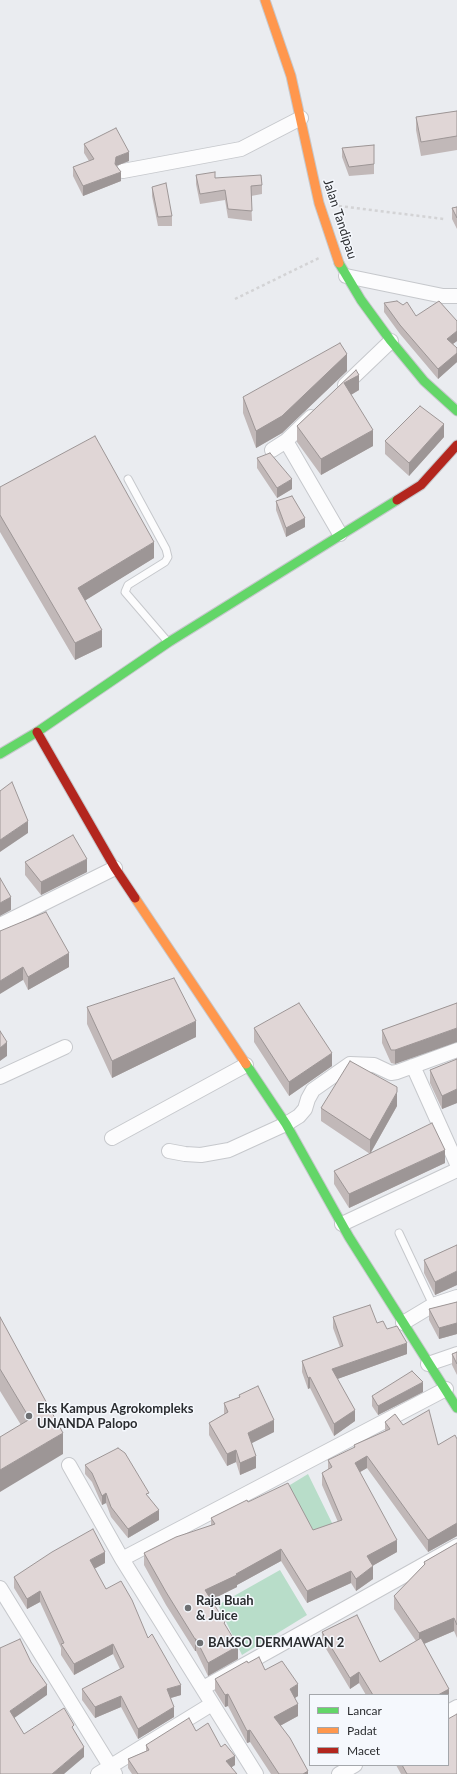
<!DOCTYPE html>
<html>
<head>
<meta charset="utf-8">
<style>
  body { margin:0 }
  #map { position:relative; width:457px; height:1774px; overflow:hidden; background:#eaecf0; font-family:Lato,sans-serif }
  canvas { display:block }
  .legend { position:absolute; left:309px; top:1694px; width:140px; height:72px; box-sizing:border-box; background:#f5f8fd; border:1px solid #a4a7ab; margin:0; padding:5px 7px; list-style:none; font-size:12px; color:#2b2d30 }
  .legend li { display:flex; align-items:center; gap:8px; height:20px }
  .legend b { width:20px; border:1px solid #a4a7ab }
</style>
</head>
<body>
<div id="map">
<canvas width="457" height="1774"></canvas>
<ul class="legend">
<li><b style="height:5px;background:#63d668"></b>Lancar</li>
<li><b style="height:5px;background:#ff974d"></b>Padat</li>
<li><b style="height:5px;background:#b3261e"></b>Macet</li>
</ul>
</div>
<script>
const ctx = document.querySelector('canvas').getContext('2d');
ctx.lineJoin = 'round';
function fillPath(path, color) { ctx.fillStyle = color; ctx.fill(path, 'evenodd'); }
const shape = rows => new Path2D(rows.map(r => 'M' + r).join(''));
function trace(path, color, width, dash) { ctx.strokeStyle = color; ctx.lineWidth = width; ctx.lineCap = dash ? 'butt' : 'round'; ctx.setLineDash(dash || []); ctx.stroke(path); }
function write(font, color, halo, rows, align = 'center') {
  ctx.font = font + ' Lato,sans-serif'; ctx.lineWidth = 3; ctx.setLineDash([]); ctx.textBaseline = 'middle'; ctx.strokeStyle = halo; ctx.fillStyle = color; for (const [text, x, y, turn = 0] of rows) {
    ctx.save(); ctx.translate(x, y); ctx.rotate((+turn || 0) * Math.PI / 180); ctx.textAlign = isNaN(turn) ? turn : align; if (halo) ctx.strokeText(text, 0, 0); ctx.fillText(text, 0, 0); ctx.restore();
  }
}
const green = shape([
  [308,1474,334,1527,315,1535,285,1488],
  [280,1570,307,1615,242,1655,218,1605]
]);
const path = shape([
  [339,206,444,219],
  [235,299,319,258]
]);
const lane = shape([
  [128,479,166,549,168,557,165,562,128,585,125,592,168,642],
  [399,1233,433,1305]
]);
const street = shape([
  [123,171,241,149,301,118],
  [346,276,443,296,457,296],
  [345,385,391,341],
  [286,441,340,534],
  [272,450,286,441,311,417],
  [0,925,115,868],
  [413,1066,457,1164],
  [0,1077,65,1047],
  [112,1138,246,1065],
  [169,1151,185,1154,201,1155,229,1150,286,1124,299,1116,305,1109,308,1099,313,1090,350,1064,374,1065,391,1073,397,1072,457,1050],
  [342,1224,457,1170],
  [403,1323,433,1305,457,1297],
  [428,1364,457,1354],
  [69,1465,122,1559,256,1774],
  [122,1559,446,1389],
  [0,1588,115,1774],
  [203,1688,457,1546],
  [448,1712,457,1707],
  [98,1774,212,1704],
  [339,1774,355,1765]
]);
const fast = shape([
  [339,263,361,300,391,341,424,381,457,411],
  [0,754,37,732,169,642,397,500],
  [246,1064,286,1124,349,1237,457,1408]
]);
const slow = shape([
  [265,0,291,76,319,203,339,263],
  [135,898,246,1064]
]);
const jam = shape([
  [397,500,421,485,457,445],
  [37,732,115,868,135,898]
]);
const wall = shape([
  [457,111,457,150,421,156,416,130,416,117],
  [84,144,129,161,116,166,121,181,83,196,73,176,73,167,89,161,84,153],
  [374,145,374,174,349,176,342,157,342,148],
  [196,175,262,185,262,194,251,196,252,221,228,218,225,200,200,204,196,184],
  [152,187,172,216,172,226,158,226,152,196],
  [457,207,457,229,452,219,452,208],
  [384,303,416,316,457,321,457,341,453,344,457,348,457,362,438,379,400,334,384,312],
  [356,370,359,390,351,395,373,446,321,475,297,442,297,426],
  [347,371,282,433,256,448,243,413,243,397],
  [444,437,409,476,385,454,385,441],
  [257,458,292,489,277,498,257,468],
  [0,487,154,558,85,600,102,647,75,660,0,532],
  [276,501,305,527,286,537,276,510],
  [25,862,87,872,41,895,25,875],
  [0,931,69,967,28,990],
  [457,1003,395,1064,391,1063,382,1043,382,1030],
  [87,1007,196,1037,112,1078,87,1024],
  [254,1028,332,1066,289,1096,254,1042],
  [457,1059,457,1103,442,1109,430,1083,430,1070],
  [397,1106,370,1154,321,1121,321,1108],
  [445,1163,349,1208,334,1184,334,1171],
  [457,1245,457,1285,435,1295,424,1273,424,1260],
  [457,1302,457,1334,439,1339,429,1320,429,1309],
  [0,1317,63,1454,21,1425,0,1391],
  [333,1317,377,1323,387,1329,407,1354,337,1379,355,1421,334,1436,310,1388,308,1389,302,1372,302,1361,340,1347,333,1328],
  [457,1352,457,1375,452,1365,452,1354],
  [423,1392,378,1415,372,1406,372,1396],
  [239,1395,274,1432,252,1443,256,1468,240,1475,236,1462,227,1466,209,1435,209,1423,224,1414,224,1403,239,1397],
  [385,1422,403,1425,438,1445,457,1439,457,1536,428,1552,367,1468,360,1472,397,1552,372,1566,373,1579,356,1591,351,1583,307,1603,281,1561,237,1585,237,1587,211,1600,225,1625,238,1659,208,1676,196,1651,195,1651,166,1605,144,1565,144,1553,211,1525,211,1518,248,1502,313,1530,338,1522,322,1485,322,1473,328,1470,328,1460,354,1448,354,1445,385,1431],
  [85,1465,149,1497,159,1520,128,1538,111,1517,106,1503,102,1505,92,1482,85,1474],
  [457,1543,457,1638,454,1631,424,1644,449,1689,449,1700,448,1700,448,1695,366,1695,359,1683,350,1689,322,1642,322,1632,357,1615,380,1662,416,1641,394,1609,394,1596,424,1565,424,1562],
  [105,1563,94,1569,106,1589,148,1638,181,1695,171,1698,174,1717,138,1739,121,1707,95,1718,82,1700,82,1689,120,1669,113,1654,74,1675,61,1655,61,1648,40,1602,27,1609,14,1588,14,1577],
  [248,1663,265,1670,298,1696,295,1698,298,1716,280,1726,308,1774,271,1774,250,1742,247,1743,228,1706,225,1707,215,1691,215,1679],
  [196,1731,221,1747,235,1765,231,1767,237,1774,132,1774,128,1768,128,1759,146,1751,146,1745],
  [396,1765,448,1765,457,1774,401,1774]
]);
const shadedWall = shape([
  [129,152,129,161,116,166,115,164,116,157],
  [121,172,121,181,83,196,83,186],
  [457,331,457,341,447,348,447,339],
  [457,353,457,362,438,379,438,369],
  [347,354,347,371,282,433,256,448,256,431],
  [359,375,359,390,344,399,344,383],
  [444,424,444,437,409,476,409,463],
  [373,430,373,446,321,475,321,459],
  [292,479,292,489,277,498,277,488],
  [305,518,305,527,286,537,286,528],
  [154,542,154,558,78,605,78,588],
  [102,630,102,647,75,660,75,643],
  [28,821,28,833,0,852,0,840],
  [87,859,87,872,41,895,41,882],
  [11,897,11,910,0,916,0,903],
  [69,953,69,967,28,990,28,977],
  [23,967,23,980,0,994,0,981],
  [196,1021,196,1037,112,1078,112,1061],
  [457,1028,457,1042,395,1064,395,1050],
  [7,1042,7,1056,0,1061,0,1048],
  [332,1053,332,1066,289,1096,289,1082],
  [457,1089,457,1103,442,1109,442,1096],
  [397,1092,397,1106,370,1154,370,1140],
  [445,1150,445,1163,349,1208,349,1194],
  [457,1271,457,1285,435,1295,435,1282],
  [457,1323,457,1334,439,1339,439,1328],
  [407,1343,407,1354,332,1381,332,1369],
  [310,1377,310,1388,308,1389,308,1378],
  [423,1382,423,1392,378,1415,378,1406],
  [355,1410,355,1421,334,1436,334,1424],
  [274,1420,274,1432,248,1445,248,1433],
  [63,1433,63,1454,0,1492,0,1470],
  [236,1450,236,1462,227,1466,227,1454],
  [256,1456,256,1468,240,1475,240,1463],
  [367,1456,367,1468,355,1475,355,1463],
  [106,1493,106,1503,102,1505,102,1496],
  [159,1510,159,1520,128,1538,128,1529],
  [457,1523,457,1536,428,1552,428,1540],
  [397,1540,397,1552,367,1569,367,1556],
  [281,1549,281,1561,237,1585,237,1587,205,1603,205,1590],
  [105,1552,105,1563,90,1571,90,1560],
  [373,1566,373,1579,356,1591,356,1579],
  [351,1571,351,1583,307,1603,307,1591],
  [40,1591,40,1602,27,1609,27,1599],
  [454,1618,454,1631,419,1646,419,1633],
  [195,1639,196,1639,196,1651,195,1651],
  [113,1644,113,1654,74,1675,74,1664],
  [238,1646,238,1659,208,1676,208,1663],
  [359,1672,359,1683,350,1689,350,1678],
  [298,1684,298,1696,290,1701,290,1689],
  [47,1685,47,1695,10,1721,10,1711],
  [181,1685,181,1695,167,1699,167,1689],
  [449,1689,449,1700,448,1700,448,1695,438,1695],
  [228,1694,228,1706,225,1707,225,1695],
  [121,1696,121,1707,95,1718,95,1707],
  [298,1704,298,1716,274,1729,274,1717],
  [174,1707,174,1717,138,1739,138,1729],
  [250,1730,250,1742,247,1743,247,1731],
  [84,1747,84,1757,64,1774,52,1774],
  [235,1756,235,1765,226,1771,226,1761],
  [308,1771,308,1774,303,1774]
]);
const building = shape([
  [457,111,457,136,421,142,416,117,457,111],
  [116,128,129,152,116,157,115,164,121,172,83,186,73,167,94,159,84,144,116,128],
  [374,145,374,164,349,167,342,148,374,145],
  [215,172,215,178,261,175,262,185,251,186,252,211,228,209,225,190,200,194,196,175,215,172],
  [166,183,172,216,158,217,152,187,166,183],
  [457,207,457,218,452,208,457,207],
  [397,301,403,305,407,302,416,316,439,301,457,321,457,331,447,339,457,348,457,353,438,369,400,325,384,303,397,301],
  [340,343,347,354,282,416,256,431,243,397,340,343],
  [356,370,359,375,344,383,373,430,321,459,297,426,356,370],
  [420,406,444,424,409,463,385,441,420,406],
  [95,436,154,542,78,588,102,630,75,643,0,515,0,487,95,436],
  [270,453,292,479,277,488,257,458,270,453],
  [292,496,305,518,286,528,276,501,292,496],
  [12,782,28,821,0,840,0,791,12,782],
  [73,835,87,859,41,882,25,862,73,835],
  [0,878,11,897,0,903,0,878],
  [46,912,69,953,28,977,23,967,0,981,0,931,46,912],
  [174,978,196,1021,112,1061,87,1007,174,978],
  [299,1003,332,1053,289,1082,254,1028,299,1003],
  [457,1003,457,1028,395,1050,391,1050,382,1030,457,1003],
  [0,1031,7,1042,0,1048,0,1031],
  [457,1059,457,1089,442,1096,430,1070,457,1059],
  [350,1061,397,1087,397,1092,370,1140,321,1108,350,1061],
  [432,1123,445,1150,349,1194,334,1171,432,1123],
  [457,1245,457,1271,435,1282,424,1260,457,1245],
  [457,1302,457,1323,439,1328,429,1309,457,1302],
  [370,1305,377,1323,383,1321,387,1329,397,1326,407,1343,332,1369,355,1410,334,1424,310,1377,308,1378,302,1361,343,1346,333,1317,370,1305],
  [0,1317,63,1433,0,1470,0,1437,30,1419,0,1369,0,1317],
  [457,1352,457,1364,452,1354,457,1352],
  [412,1371,423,1382,378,1406,372,1396,412,1371],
  [258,1386,274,1420,248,1433,256,1456,240,1463,236,1450,227,1454,209,1423,228,1412,224,1403,240,1397,239,1395,258,1386],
  [429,1410,438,1445,455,1435,457,1439,457,1523,428,1540,367,1456,355,1463,397,1540,367,1556,373,1566,356,1579,351,1571,307,1591,281,1549,236,1574,237,1575,205,1590,225,1622,224,1623,238,1646,208,1663,196,1639,195,1639,166,1592,144,1553,176,1537,215,1524,211,1518,247,1500,248,1502,288,1483,313,1530,342,1520,322,1473,332,1467,328,1460,355,1447,354,1445,390,1429,385,1422,395,1414,403,1425,429,1410],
  [118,1448,125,1453,149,1493,146,1494,159,1510,128,1529,111,1507,106,1493,102,1496,92,1473,85,1465,118,1448],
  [93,1529,105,1552,90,1560,106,1589,121,1581,132,1600,148,1638,152,1634,181,1685,167,1689,174,1707,138,1729,121,1696,95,1707,82,1689,124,1667,113,1644,74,1664,61,1644,64,1643,40,1591,27,1599,14,1577,52,1552,93,1529],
  [457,1543,457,1625,454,1618,419,1633,394,1596,425,1564,424,1562,457,1543],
  [357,1615,380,1662,421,1638,449,1689,438,1695,373,1695,359,1672,350,1678,322,1632,357,1615],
  [20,1639,31,1662,47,1685,10,1711,24,1734,64,1708,74,1725,72,1727,84,1747,52,1774,0,1774,0,1648,20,1639],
  [259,1657,265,1670,282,1661,298,1684,290,1689,298,1704,274,1717,290,1738,308,1771,303,1774,279,1774,250,1730,247,1731,228,1694,225,1695,215,1679,247,1661,248,1663,259,1657],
  [457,1714,457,1774,407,1774,402,1765,448,1765,448,1719,457,1714],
  [189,1718,196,1731,208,1723,221,1747,225,1744,235,1756,226,1761,237,1774,138,1774,128,1759,149,1750,146,1745,189,1718]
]);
const markers = [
  [29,1416,4,"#6e7073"],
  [188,1608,4,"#6e7073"],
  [200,1643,4,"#6e7073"]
];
const streetNames = [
  ["Jalan Tandipau",340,219,72]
];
const poiNames = [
  ["Eks Kampus Agrokompleks",37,1409],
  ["UNANDA Palopo",37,1424],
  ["Raja Buah",196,1601],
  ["& Juice",196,1616],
  ["BAKSO DERMAWAN 2",208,1643]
];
fillPath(green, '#b8ddc9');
trace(lane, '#c6c8cc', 9);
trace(street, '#c6c8cc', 16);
trace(fast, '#c6c8cc', 11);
trace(slow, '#c6c8cc', 11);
trace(jam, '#c6c8cc', 11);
trace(path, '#d3d3d5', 2.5, [3, 3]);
trace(lane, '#fcfcfd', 7);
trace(street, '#fcfcfd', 14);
trace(fast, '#63d668', 9);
trace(slow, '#ff974d', 9);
trace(jam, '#b3261e', 9);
fillPath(wall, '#c1b8b8');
fillPath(shadedWall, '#9d9696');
fillPath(building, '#e0d6d6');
trace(building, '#9d9696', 1);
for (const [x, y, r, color] of markers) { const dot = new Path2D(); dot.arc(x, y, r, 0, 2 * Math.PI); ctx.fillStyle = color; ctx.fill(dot); trace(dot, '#f5f8fd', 1.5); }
write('13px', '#2b2d30', '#f5f8fd', streetNames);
write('bold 13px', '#2b2d30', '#f5f8fd', poiNames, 'left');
</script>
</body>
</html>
